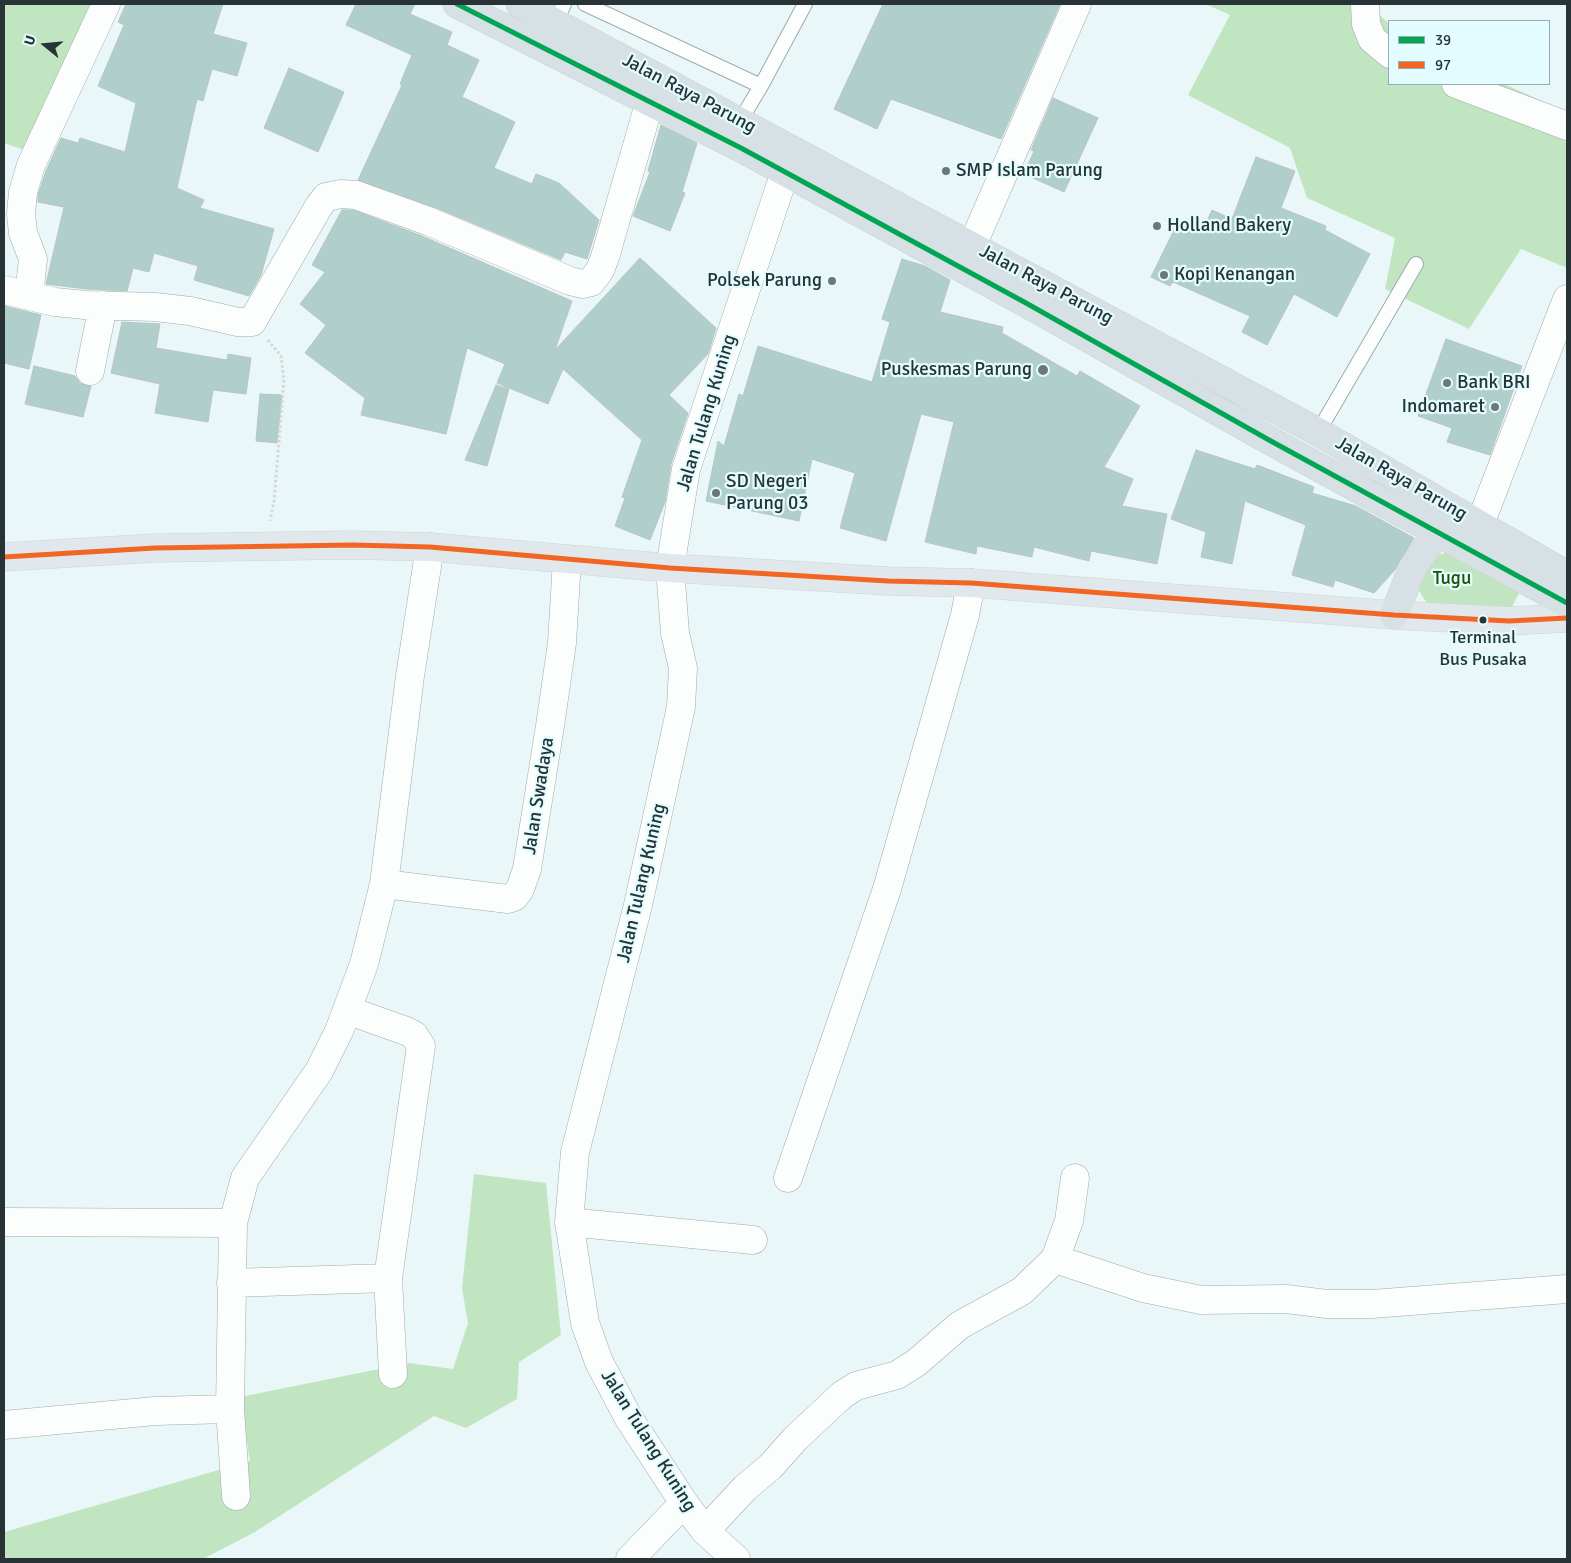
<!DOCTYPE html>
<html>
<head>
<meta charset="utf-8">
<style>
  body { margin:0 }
  #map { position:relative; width:1571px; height:1563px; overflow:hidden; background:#e9f7f9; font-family:Signika,sans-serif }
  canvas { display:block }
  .frame { position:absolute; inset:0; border:5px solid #273334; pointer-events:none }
  .legend { position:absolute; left:1388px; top:20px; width:162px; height:65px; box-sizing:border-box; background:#e3fcff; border:1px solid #98acae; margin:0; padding:6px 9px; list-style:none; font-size:15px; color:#273334 }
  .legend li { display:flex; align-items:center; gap:10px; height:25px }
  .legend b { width:25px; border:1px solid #98acae }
  .north { position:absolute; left:20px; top:20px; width:50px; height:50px; -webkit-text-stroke:4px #e3fcff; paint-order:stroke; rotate:287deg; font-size:14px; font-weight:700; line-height:20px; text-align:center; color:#273334 }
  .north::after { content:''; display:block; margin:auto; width:18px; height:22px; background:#273334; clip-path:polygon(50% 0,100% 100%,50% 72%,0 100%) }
</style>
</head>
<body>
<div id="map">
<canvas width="1571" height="1563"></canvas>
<div class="frame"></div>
<ul class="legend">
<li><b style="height:6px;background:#00a651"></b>39</li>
<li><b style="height:6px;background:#f26522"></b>97</li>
</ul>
<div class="north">U</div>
</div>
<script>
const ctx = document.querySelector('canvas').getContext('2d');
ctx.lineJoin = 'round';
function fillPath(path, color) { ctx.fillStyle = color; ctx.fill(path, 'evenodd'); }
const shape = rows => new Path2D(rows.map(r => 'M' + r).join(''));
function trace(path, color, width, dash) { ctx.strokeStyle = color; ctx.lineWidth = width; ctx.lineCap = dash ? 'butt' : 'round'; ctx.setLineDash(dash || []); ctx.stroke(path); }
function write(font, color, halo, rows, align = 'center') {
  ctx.font = font + ' Signika,sans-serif'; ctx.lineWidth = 4.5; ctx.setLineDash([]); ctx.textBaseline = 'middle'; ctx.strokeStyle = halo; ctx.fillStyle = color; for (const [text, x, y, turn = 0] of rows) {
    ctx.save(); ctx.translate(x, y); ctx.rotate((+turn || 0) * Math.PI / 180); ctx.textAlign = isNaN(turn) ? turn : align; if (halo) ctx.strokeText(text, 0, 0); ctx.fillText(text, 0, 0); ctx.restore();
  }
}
const green = shape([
  [4,4,97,4,33,153,4,143],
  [1205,4,1369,4,1390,25,1390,84,1504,84,1567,112,1567,268,1521,249,1469,329,1385,289,1395,238,1307,198,1290,148,1188,95,1230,15],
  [1455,550,1520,591,1511,609,1427,603,1417,588,1437,555],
  [474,1174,546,1183,561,1335,519,1362,517,1399,466,1428,434,1416,255,1532,203,1559,4,1559,4,1532,250,1461,240,1397,409,1363,453,1369,468,1323,462,1288]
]);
const building = shape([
  [126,4,223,4,213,34,247,43,237,76,212,69,203,101,197,99,177,188,204,200,200,208,274,229,261,275,249,296,194,280,198,266,154,253,149,272,133,268,127,291,86,289,46,284,64,207,38,202,38,195,46,171,61,138,78,143,80,138,125,152,136,103,98,86,124,25,118,22,126,4],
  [356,4,415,4,410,14,452,32,447,45,479,60,462,97,515,122,494,168,532,184,536,174,559,183,599,220,587,259,565,252,561,260,434,207,358,180,402,85,400,84,412,55,346,25,356,4],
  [883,4,1060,4,1001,139,891,99,877,129,834,109,883,4],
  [289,68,344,92,318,152,264,128,289,68],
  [1053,98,1098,118,1064,192,1024,174,1034,151,1031,150,1053,98],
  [661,125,697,143,682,192,685,193,670,231,633,216,650,172,648,171,661,125],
  [1256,157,1295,171,1281,208,1326,226,1325,230,1370,254,1337,317,1294,294,1267,345,1242,332,1250,316,1173,282,1170,286,1151,277,1179,220,1202,232,1212,210,1232,219,1256,157],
  [342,210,353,210,422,236,572,301,555,350,640,258,716,328,708,354,669,395,688,413,671,464,665,502,650,540,615,526,625,498,622,497,642,440,563,369,548,404,497,383,505,364,467,348,446,434,361,415,365,398,305,353,326,325,300,304,325,272,312,265,342,210],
  [902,259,925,266,950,280,940,312,1003,327,1002,333,1077,376,1080,371,1140,406,1104,467,1133,479,1122,506,1167,514,1157,564,1091,551,1089,561,1034,547,1032,557,977,546,976,554,925,542,954,422,921,414,886,541,840,528,855,473,812,459,799,521,706,501,718,441,724,446,739,394,743,396,758,346,872,382,890,322,882,319,902,259],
  [4,306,41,315,29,369,4,363,4,306],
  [122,322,160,324,156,348,227,360,228,354,251,358,246,394,213,390,208,422,155,413,160,384,111,373,122,322],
  [1446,339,1522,366,1490,455,1447,442,1452,428,1418,416,1446,339],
  [34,366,75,376,80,383,91,386,83,417,25,404,34,366],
  [496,385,509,389,487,466,465,460,496,385],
  [260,394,282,395,277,443,256,441,260,394],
  [1196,450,1255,469,1257,465,1314,487,1312,493,1356,506,1414,538,1394,571,1374,593,1335,580,1333,587,1292,575,1306,525,1245,501,1232,564,1201,557,1206,532,1171,519,1196,450]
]);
const path = shape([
  [268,340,281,356,284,380,274,501,270,521]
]);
const service = shape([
  [585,4,761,86,805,4],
  [554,26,564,4],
  [740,121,761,86],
  [1318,432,1416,264]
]);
const minor = shape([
  [1365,4,1366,24,1372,39,1390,54],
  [1456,84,1567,126],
  [972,246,1077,4],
  [4,290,55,302,85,305,155,307,190,311,238,322,252,322,319,206,326,197,341,194,356,195,428,221,570,281,582,284,591,282,600,270,605,257,650,101],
  [29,296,33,259,23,233,21,214,23,192,31,165,106,4],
  [90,371,103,305],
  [1471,547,1567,299],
  [384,884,508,899,514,897,520,889,527,869,550,726,562,643,567,560],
  [347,1010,406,1031,414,1035,421,1046,388,1278,393,1374],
  [788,1178,887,889,965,615,971,583],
  [4,1222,233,1223],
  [569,1222,753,1240],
  [1055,1259,1069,1221,1075,1178],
  [231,1283,388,1278],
  [4,1425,155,1411,230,1409],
  [236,1496,230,1409,233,1223,245,1178,319,1071,339,1031,364,964,384,884,410,676,430,547],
  [705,1531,745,1488,771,1466,795,1439,842,1395,856,1386,897,1375,916,1363,960,1325,1022,1291,1055,1259,1143,1288,1201,1300,1286,1299,1327,1304,1372,1304,1567,1289],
  [630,1559,684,1503],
  [736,1559,705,1531,684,1503,628,1417,599,1362,585,1323,569,1222,575,1152,638,905,681,707,683,668,675,633,670,568,686,469,785,172]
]);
const primary = shape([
  [4,557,155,548,353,545,430,547,670,568,888,581,971,583,1394,615,1509,621,1567,618]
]);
const trunk = shape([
  [457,4,741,148,1026,303,1269,440,1567,603],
  [520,4,1318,432,1567,575],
  [1394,615,1412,569,1448,516]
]);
const bus1 = shape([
  [457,4,741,148,1026,303,1269,440,1567,603]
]);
const bus2 = shape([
  [4,557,155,548,353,545,430,547,670,568,888,581,971,583,1394,615,1509,621,1567,618]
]);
const markers = [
  [946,171,5,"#6b7879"],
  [1157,226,5,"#6b7879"],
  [1164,275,5,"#6b7879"],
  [832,281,5,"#6b7879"],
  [1043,370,6,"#6b7879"],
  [1447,383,5,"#6b7879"],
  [1495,407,5,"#6b7879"],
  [716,493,5,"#6b7879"],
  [1483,620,4.5,"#273334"]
];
const busNames = [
  ["Terminal",1483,638],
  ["Bus Pusaka",1483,660]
];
const streetNames = [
  ["Jalan Raya Parung",689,94,28],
  ["Jalan Raya Parung",1046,285,28],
  ["Jalan Tulang Kuning",707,413,-73],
  ["Jalan Raya Parung",1401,479,30],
  ["Jalan Swadaya",539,796,-81],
  ["Jalan Tulang Kuning",642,883,-77],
  ["Jalan Tulang Kuning",648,1441,58]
];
const poiNames = [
  ["SMP Islam Parung",956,171],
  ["Holland Bakery",1167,226],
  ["Kopi Kenangan",1174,275],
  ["Polsek Parung",822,281,"right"],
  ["Puskesmas Parung",1032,370,"right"],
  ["Bank BRI",1457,383],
  ["Indomaret",1485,407,"right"],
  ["SD Negeri",726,482],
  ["Parung 03",726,504]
];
const parkNames = [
  ["Tugu",1452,579]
];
fillPath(green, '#c2e5c1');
fillPath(building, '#b1cfca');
trace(building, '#b8c4c3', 1);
trace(service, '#9eaaab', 16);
trace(minor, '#9eaaab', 29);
trace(primary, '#ccd3d4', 29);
trace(trunk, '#ccd3d4', 29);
trace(path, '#d3d7d7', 3, [2.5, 2.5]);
trace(service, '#fcfefe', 14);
trace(minor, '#fcfefe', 28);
trace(primary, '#e0e8eb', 28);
trace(trunk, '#d7e0e4', 28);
trace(bus1, '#00a651', 5);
trace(bus2, '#f26522', 5);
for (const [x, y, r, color] of markers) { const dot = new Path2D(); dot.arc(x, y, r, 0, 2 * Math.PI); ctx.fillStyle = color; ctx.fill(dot); trace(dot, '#e3fcff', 2); }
write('18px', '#273334', '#e3fcff', busNames);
write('19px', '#273334', '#e3fcff', streetNames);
write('19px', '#273334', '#e3fcff', poiNames, 'left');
write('19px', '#1a5400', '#e3fcff', parkNames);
</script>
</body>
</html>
